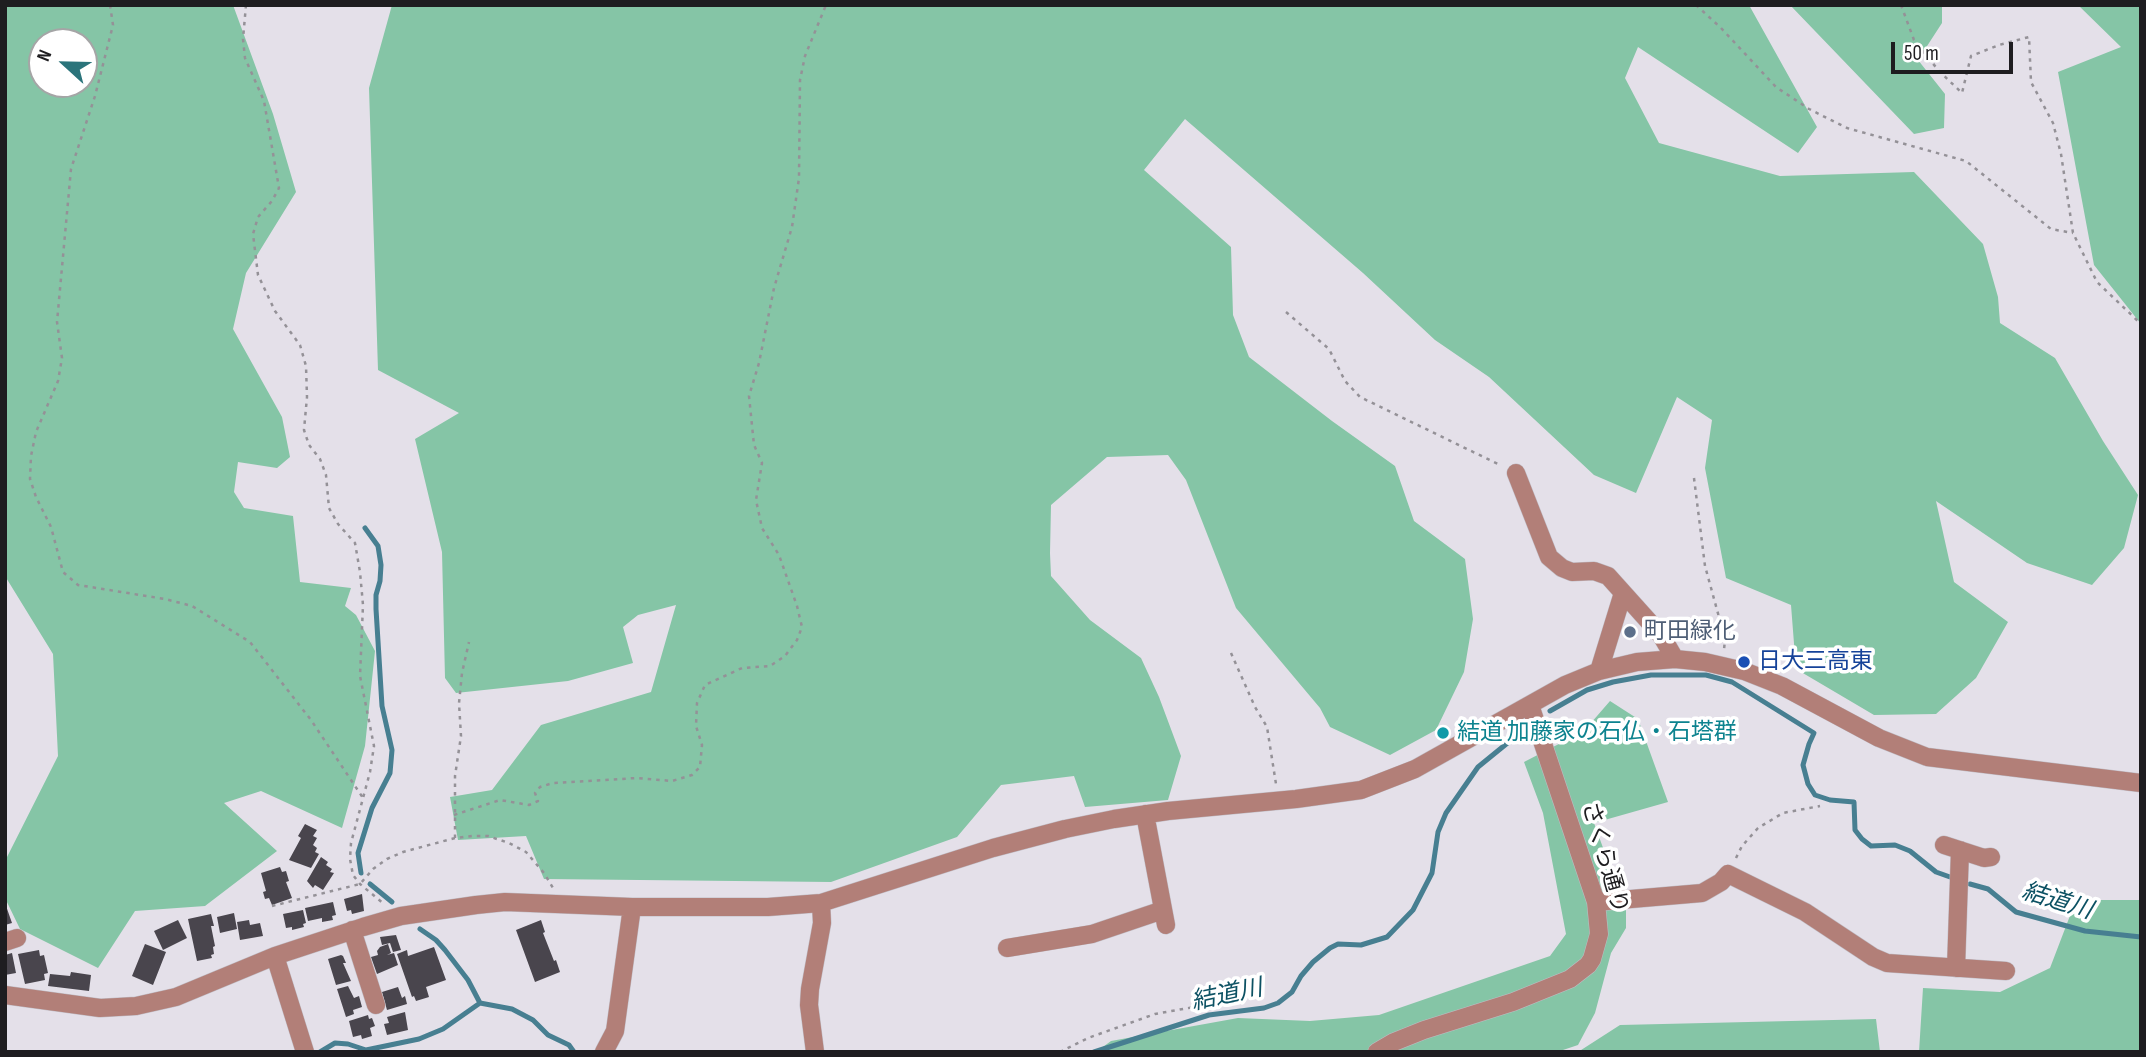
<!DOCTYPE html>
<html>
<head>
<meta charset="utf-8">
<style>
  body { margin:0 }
  #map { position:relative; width:2146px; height:1057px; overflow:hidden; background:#e4e0e9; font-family:"Sofia Sans Condensed",sans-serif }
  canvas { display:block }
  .frame { position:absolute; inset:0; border:7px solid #1e1d20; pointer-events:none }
  .north { position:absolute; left:28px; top:28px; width:70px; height:70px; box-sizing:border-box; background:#fff; border:2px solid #a5a5a6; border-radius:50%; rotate:292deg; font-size:19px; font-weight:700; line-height:28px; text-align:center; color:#1e1d20 }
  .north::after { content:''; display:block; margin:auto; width:24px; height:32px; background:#2b747b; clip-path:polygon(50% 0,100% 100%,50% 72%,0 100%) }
  .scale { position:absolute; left:1891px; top:42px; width:122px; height:32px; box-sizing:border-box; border:4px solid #1e1d20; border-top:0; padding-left:9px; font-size:21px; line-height:24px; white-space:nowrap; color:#1e1d20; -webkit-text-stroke:5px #fff; paint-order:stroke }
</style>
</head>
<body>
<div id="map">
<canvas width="2146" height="1057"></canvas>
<div class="frame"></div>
<div class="north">N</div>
<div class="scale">50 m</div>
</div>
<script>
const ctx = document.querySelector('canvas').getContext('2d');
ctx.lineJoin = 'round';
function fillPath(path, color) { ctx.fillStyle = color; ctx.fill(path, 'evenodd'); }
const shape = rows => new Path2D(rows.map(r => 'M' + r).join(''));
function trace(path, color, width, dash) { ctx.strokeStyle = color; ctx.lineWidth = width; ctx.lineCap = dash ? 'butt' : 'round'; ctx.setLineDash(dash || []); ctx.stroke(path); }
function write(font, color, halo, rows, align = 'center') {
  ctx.font = font + ' "Sofia Sans Condensed","Noto Sans JP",sans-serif'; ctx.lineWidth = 7; ctx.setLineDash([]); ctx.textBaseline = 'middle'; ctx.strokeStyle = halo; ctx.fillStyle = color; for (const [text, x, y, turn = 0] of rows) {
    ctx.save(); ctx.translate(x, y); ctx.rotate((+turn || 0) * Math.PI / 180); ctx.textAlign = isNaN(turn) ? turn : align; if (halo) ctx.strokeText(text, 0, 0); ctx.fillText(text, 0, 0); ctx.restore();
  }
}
const green = shape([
  [5,5,233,5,273,114,296,192,246,273,233,329,282,417,290,457,277,468,238,462,234,492,244,508,293,516,300,582,351,588,345,606,356,615,375,651,365,746,342,828,261,791,224,803,277,851,205,906,135,911,98,968,20,929,5,898,5,861,58,756,53,654,5,576],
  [84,42,84,84,42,84,42,42],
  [392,5,1749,5,1817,127,1798,153,1638,47,1625,78,1659,143,1780,176,1914,172,1983,244,1998,297,2000,323,2055,358,2103,441,2138,495,2124,548,2092,585,2027,563,1936,501,1954,582,2008,622,1976,678,1936,714,1874,715,1796,669,1791,605,1726,578,1705,468,1712,420,1677,397,1636,493,1594,475,1489,377,1435,340,1363,273,1185,119,1144,170,1231,247,1233,315,1249,357,1332,421,1395,466,1414,521,1465,559,1473,619,1464,672,1436,730,1390,755,1330,727,1320,708,1236,608,1186,480,1168,455,1107,457,1051,505,1050,553,1051,576,1090,620,1141,658,1159,697,1181,756,1168,800,1085,807,1074,776,1001,785,957,837,831,882,544,879,526,836,458,840,450,797,492,790,541,725,651,692,676,605,638,615,623,627,633,663,568,681,456,693,445,678,442,552,415,439,459,413,378,370,369,88],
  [1790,5,1942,5,1942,23,1918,60,1945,94,1944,128,1914,134],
  [2078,5,2141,5,2141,324,2094,265,2058,72,2121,47],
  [1610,701,1638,719,1668,802,1594,823,1626,911,1626,928,1611,953,1595,1013,1578,1045,1557,1052,1096,1052,1111,1041,1238,1018,1310,1021,1379,1015,1550,956,1566,934,1543,813,1524,762,1584,731],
  [2076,900,2141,900,2141,1052,1919,1052,1923,988,2000,992,2050,968],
  [1876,1019,1880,1052,1578,1052,1620,1025]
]);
const stream = shape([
  [1550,711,1587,690,1613,682,1651,675,1706,675,1732,682,1814,733,1809,744,1803,765,1808,784,1815,795,1830,800,1854,802,1855,830,1862,839,1871,846,1895,845,1910,851,1936,872,1950,877],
  [361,873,358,853,372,808,390,773,392,750,382,706,376,609,376,595,380,581,381,565,378,546,365,528],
  [370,884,392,902],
  [1970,884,1988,889,2016,912,2085,931,2141,937],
  [420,929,436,940,445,950,468,980,480,1003],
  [320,1052,335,1043,348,1044,366,1050,419,1039,443,1029,480,1003,512,1009,533,1020,548,1035,569,1045,574,1052],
  [1094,1052,1209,1015,1264,1008,1278,1003,1292,992,1301,976,1313,962,1330,948,1338,944,1361,945,1387,937,1413,910,1432,873,1438,832,1446,813,1478,767,1521,732]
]);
const building = shape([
  [305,824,317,830,313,836,317,838,313,845,317,848,315,852,319,854,311,868,289,860,301,838,298,836],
  [321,857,328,862,326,865,332,869,330,872,334,873,323,890,315,885,313,888,307,881],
  [280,867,282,872,286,871,289,881,286,882,292,898,272,905,269,898,265,899,263,892,266,891,261,873],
  [362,894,364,911,352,914,351,910,347,911,344,899],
  [333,902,336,915,332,916,333,920,322,922,322,918,308,921,305,908],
  [5,903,12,923,5,925],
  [303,910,306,923,303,924,304,927,292,930,292,927,286,928,283,914],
  [234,913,237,929,220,933,217,917],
  [211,914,214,926,211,926,215,946,213,947,214,954,211,955,212,958,197,961,188,919],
  [178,920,187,938,163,950,154,931],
  [249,920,250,925,260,923,263,936,240,940,237,922],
  [541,920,545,932,543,933,554,961,556,960,560,972,535,982,516,930],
  [396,935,401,950,393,952,390,943,382,945,380,937],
  [145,944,166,952,153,985,132,976],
  [388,944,391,953,387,955,394,953,398,965,377,974,371,957,378,955,377,951,380,947],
  [434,947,446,980,426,987,429,997,416,1001,414,996,412,997,397,954,407,950,408,956],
  [39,950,40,956,44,955,48,973,44,974,45,980,25,984,18,954],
  [12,953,16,973,5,975,5,955],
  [341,955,343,956,346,963,343,963,351,981,336,985,328,959],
  [71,972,91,975,89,991,48,986,50,974,70,976],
  [348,986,354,998,359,996,362,1007,353,1010,354,1014,346,1017,337,989],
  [398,987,402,998,405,996,407,1004,387,1010,382,992],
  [405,1012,408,1030,387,1035,384,1024,389,1023,387,1017],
  [368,1015,369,1019,372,1018,375,1026,370,1028,372,1036,362,1039,361,1035,353,1037,349,1021]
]);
const path = shape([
  [110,5,113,25,95,96,71,169,57,322,62,358,58,381,36,432,31,456,30,479,36,497,51,527,63,572,78,585,165,599,192,606,250,642,311,720,363,798],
  [246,5,243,39,245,58,264,101,279,188,272,201,258,217,253,234,258,275,275,311,300,345,306,366,307,397,304,430,309,445,320,459,326,475,329,508,338,524,355,543,360,572,363,605,360,676,374,746,370,772,351,843,350,859,353,875,360,884,384,904],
  [1696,5,1721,28,1776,87,1809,109,1847,128,1966,161,2051,229,2073,233],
  [1901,5,1914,40,1939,71,1962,93,1971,56,1999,45,2029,37,2031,82,2053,123,2061,154,2073,233,2097,282,2141,324],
  [1286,312,1329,349,1345,381,1360,397,1500,465],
  [1694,478,1705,566,1725,639,1724,650],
  [1231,653,1255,707,1267,727,1276,784],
  [454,815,500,800,529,805,538,801,535,793,540,787,553,783,637,778,672,781,692,775,700,767,702,745,696,726,697,703,705,685,742,668,770,666,785,656,797,640,802,627,797,606,779,555,762,528,756,500,762,463,754,445,749,396,759,363,774,288,792,227,799,178,800,80,805,56,826,5],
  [455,838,455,776,461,736,459,703,462,673,469,642],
  [1736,858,1742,846,1758,828,1783,813,1820,806],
  [272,906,360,884,373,869,387,859,403,852,455,838,472,836,488,836,509,843,526,852,544,873,553,888],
  [1060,1052,1088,1038,1155,1014,1211,1004]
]);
const minor = shape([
  [1516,473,1549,557,1562,568,1572,572,1594,571,1608,576,1661,635,1675,659],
  [1599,671,1623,593],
  [1145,814,1166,925],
  [1944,845,1984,858,1991,857],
  [1596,902,1702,893,1721,882,1728,874,1805,912,1873,957,1887,963,2006,971],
  [352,930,376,1005],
  [5,942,17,938],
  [1007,948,1092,934,1163,910],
  [275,956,305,1052],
  [1956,968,1960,850],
  [5,995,100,1008,136,1006,176,997,275,956,363,927,401,916,476,905,505,902,632,907,768,907,821,903,993,848,1065,829,1114,819,1168,811,1296,799,1361,790,1415,769,1565,685,1599,671,1637,662,1675,659,1705,662,1744,671,1782,686,1879,738,1927,757,2141,783],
  [604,1052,615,1031,632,907],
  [815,1052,809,1005,810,989,822,923,821,903],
  [1377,1052,1394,1042,1424,1030,1513,1002,1570,979,1588,965,1592,959,1599,934,1596,902,1530,705]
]);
const markers = [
  [1630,632,7,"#5c6f8a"],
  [1744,662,7,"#1a4fb4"],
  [1443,733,7,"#0f9aa8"]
];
const serviceNames = [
  ["町田緑化",1644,632]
];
const transitNames = [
  ["日大三高東",1758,662]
];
const cultureNames = [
  ["結道 加藤家の石仏・石塔群",1457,733]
];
const streetNames = [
  ["さくら通り",1604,858,74]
];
const waterNames = [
  ["結道川",2057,902,17],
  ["結道川",1227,996,-12]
];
fillPath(green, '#85c5a6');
trace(stream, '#477f91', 5);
fillPath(building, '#49454d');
trace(minor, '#c0bdc5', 19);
trace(path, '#949197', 2.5, [3.5, 5]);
trace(minor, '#b27f78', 18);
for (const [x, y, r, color] of markers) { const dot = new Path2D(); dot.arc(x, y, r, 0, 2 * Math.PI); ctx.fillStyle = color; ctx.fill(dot); trace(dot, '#fff', 2.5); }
write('23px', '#4e5e75', '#fff', serviceNames, 'left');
write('23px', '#164399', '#fff', transitNames, 'left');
write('23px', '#0d838f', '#fff', cultureNames, 'left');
write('23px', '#1e1d20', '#fff', streetNames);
write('italic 24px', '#0c5163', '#fff', waterNames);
</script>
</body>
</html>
